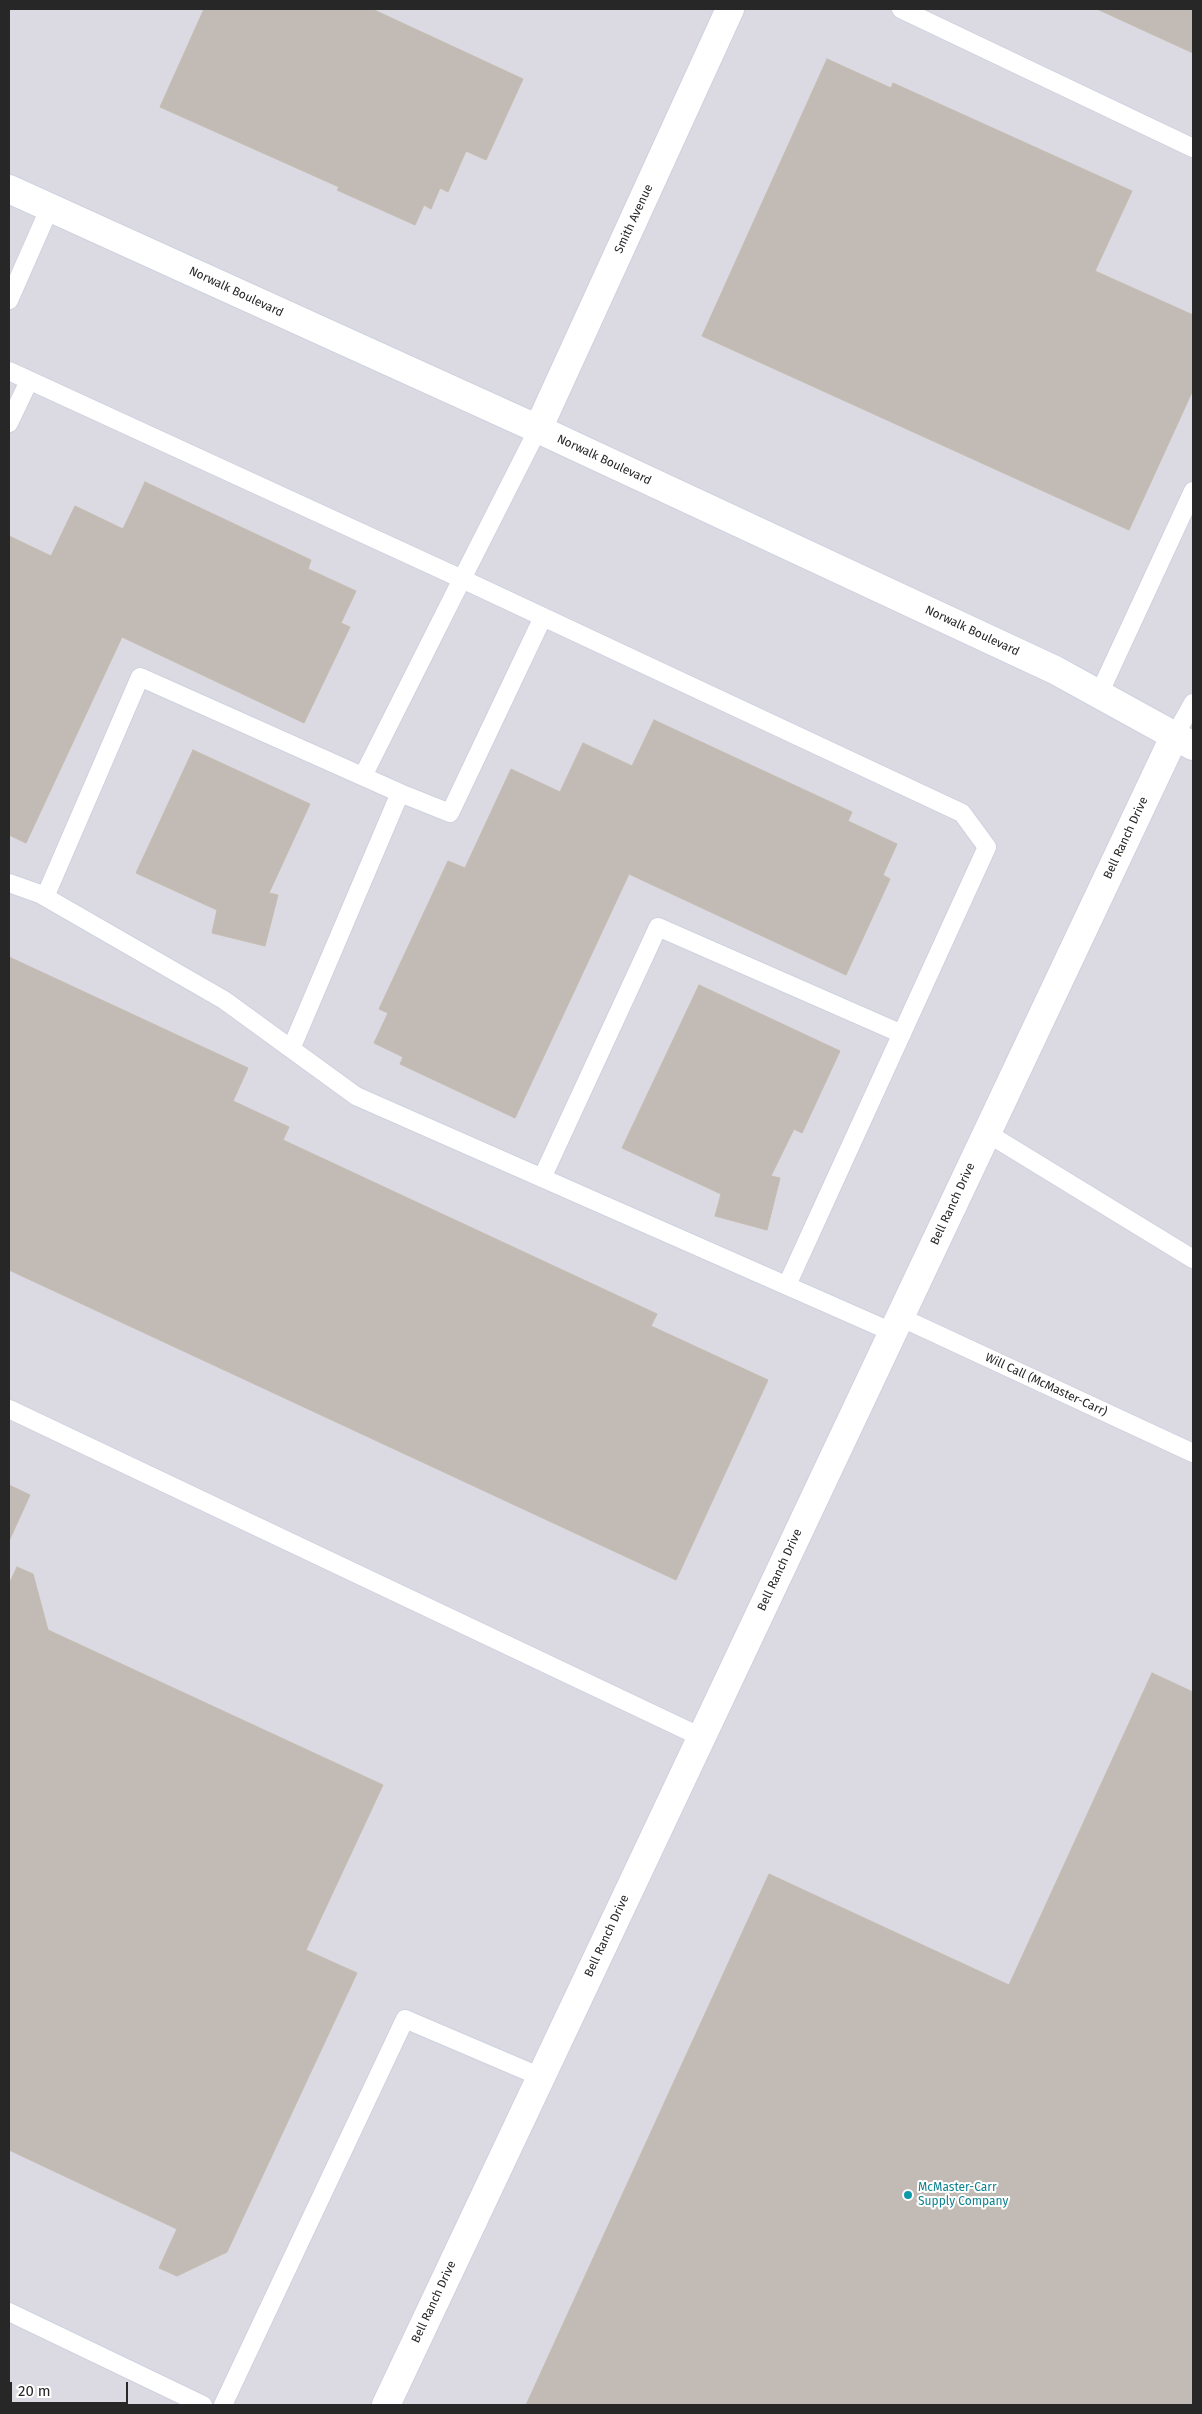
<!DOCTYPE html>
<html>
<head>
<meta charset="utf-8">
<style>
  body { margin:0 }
  #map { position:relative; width:1202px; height:2414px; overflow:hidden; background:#eae1d8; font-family:"Fira Sans",sans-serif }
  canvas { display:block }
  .frame { position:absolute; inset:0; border:10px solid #272727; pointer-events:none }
  .scale { position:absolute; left:10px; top:2382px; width:118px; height:22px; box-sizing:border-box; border:2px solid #272727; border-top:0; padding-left:6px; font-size:15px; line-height:18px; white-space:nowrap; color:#272727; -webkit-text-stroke:4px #fff; paint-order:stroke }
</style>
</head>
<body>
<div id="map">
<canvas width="1202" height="2414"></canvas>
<div class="frame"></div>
<div class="scale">20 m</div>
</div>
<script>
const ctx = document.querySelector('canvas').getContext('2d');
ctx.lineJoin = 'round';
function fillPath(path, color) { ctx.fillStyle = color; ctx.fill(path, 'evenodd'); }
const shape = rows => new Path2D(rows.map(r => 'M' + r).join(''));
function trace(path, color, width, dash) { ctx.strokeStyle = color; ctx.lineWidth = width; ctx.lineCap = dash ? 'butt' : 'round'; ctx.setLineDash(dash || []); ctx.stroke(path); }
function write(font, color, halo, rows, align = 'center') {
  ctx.font = font + ' "Fira Sans",sans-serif'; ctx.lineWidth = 4; ctx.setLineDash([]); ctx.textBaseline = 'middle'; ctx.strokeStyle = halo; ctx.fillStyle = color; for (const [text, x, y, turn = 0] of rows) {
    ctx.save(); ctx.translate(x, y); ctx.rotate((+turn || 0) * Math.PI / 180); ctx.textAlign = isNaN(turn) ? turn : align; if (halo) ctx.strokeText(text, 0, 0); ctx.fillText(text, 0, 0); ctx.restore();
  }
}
const industrial = shape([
  [9,9,1193,9,1193,2405,9,2405]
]);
const building = shape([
  [204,9,372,9,523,79,486,160,466,151,448,192,440,188,431,209,424,205,415,225,337,190,339,187,160,107,204,9],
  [1097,9,1193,9,1193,53,1097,9],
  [827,59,891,88,893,83,1132,191,1095,271,1193,315,1193,390,1129,530,702,336,827,59],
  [145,482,311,560,308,569,356,591,341,623,350,627,304,723,122,637,26,843,9,835,9,536,51,556,75,506,123,529,145,482],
  [654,720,852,812,848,821,897,844,883,875,890,879,846,975,629,874,515,1118,400,1064,403,1057,374,1043,388,1013,379,1009,448,861,465,868,511,769,560,792,583,743,632,766,654,720],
  [193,750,310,804,269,893,278,895,265,946,212,933,217,910,136,873,193,750],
  [9,957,248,1068,233,1101,289,1127,283,1140,657,1314,651,1326,768,1380,676,1580,9,1270,9,957],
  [699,985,840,1051,802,1133,794,1129,771,1176,780,1178,767,1230,715,1216,721,1194,622,1148,699,985],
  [9,1485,30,1495,9,1541,9,1485],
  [17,1567,33,1574,48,1630,383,1785,306,1950,357,1973,227,2252,177,2276,159,2268,177,2229,9,2150,9,1584,17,1567],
  [1152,1673,1193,1692,1193,2405,526,2405,769,1874,1009,1985,1152,1673]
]);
const lane = shape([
  [901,9,1193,148],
  [9,300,50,207],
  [9,371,462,579,538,429],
  [9,423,29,381],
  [1099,694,1193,491],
  [1175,735,1193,703],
  [363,776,462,579,962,813,987,847,787,1285],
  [9,883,40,894,224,1000,356,1096,892,1332],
  [45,897,140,677,400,793,450,813,543,617],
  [291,1049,400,793],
  [987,1133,1193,1259],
  [542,1178,658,927,902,1034],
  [900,1317,1193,1453],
  [9,1409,701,1737],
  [9,2312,203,2405],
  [223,2405,405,2019,541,2077]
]);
const street = shape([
  [538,429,730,9],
  [386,2405,1175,735]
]);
const secondary = shape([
  [9,189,538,429,1055,670,1193,746]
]);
const markers = [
  [908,2195,5,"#0f9aa8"]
];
const streetNames = [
  ["Smith Avenue",634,219,-65],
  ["Norwalk Boulevard",236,292,25],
  ["Norwalk Boulevard",604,460,25],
  ["Norwalk Boulevard",972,631,25],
  ["Bell Ranch Drive",1126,838,-65],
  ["Bell Ranch Drive",953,1204,-65],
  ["Will Call (McMaster-Carr)",1046,1385,25],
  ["Bell Ranch Drive",780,1570,-65],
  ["Bell Ranch Drive",607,1936,-65],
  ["Bell Ranch Drive",434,2302,-65]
];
const cultureNames = [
  ["McMaster-Carr",918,2188],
  ["Supply Company",918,2202]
];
fillPath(industrial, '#dbd9e2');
fillPath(building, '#c2bbb5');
trace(building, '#c5bdb2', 1);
trace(lane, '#ced3e0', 20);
trace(street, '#ced3e0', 30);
trace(secondary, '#ced3e0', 30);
trace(lane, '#fff', 18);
trace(street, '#fff', 28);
trace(secondary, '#fff', 28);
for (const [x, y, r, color] of markers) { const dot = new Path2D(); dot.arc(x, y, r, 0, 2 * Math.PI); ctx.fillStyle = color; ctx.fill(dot); trace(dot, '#fff', 2); }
write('12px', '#272727', '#fff', streetNames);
write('12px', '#0d838f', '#fff', cultureNames, 'left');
</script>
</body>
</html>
